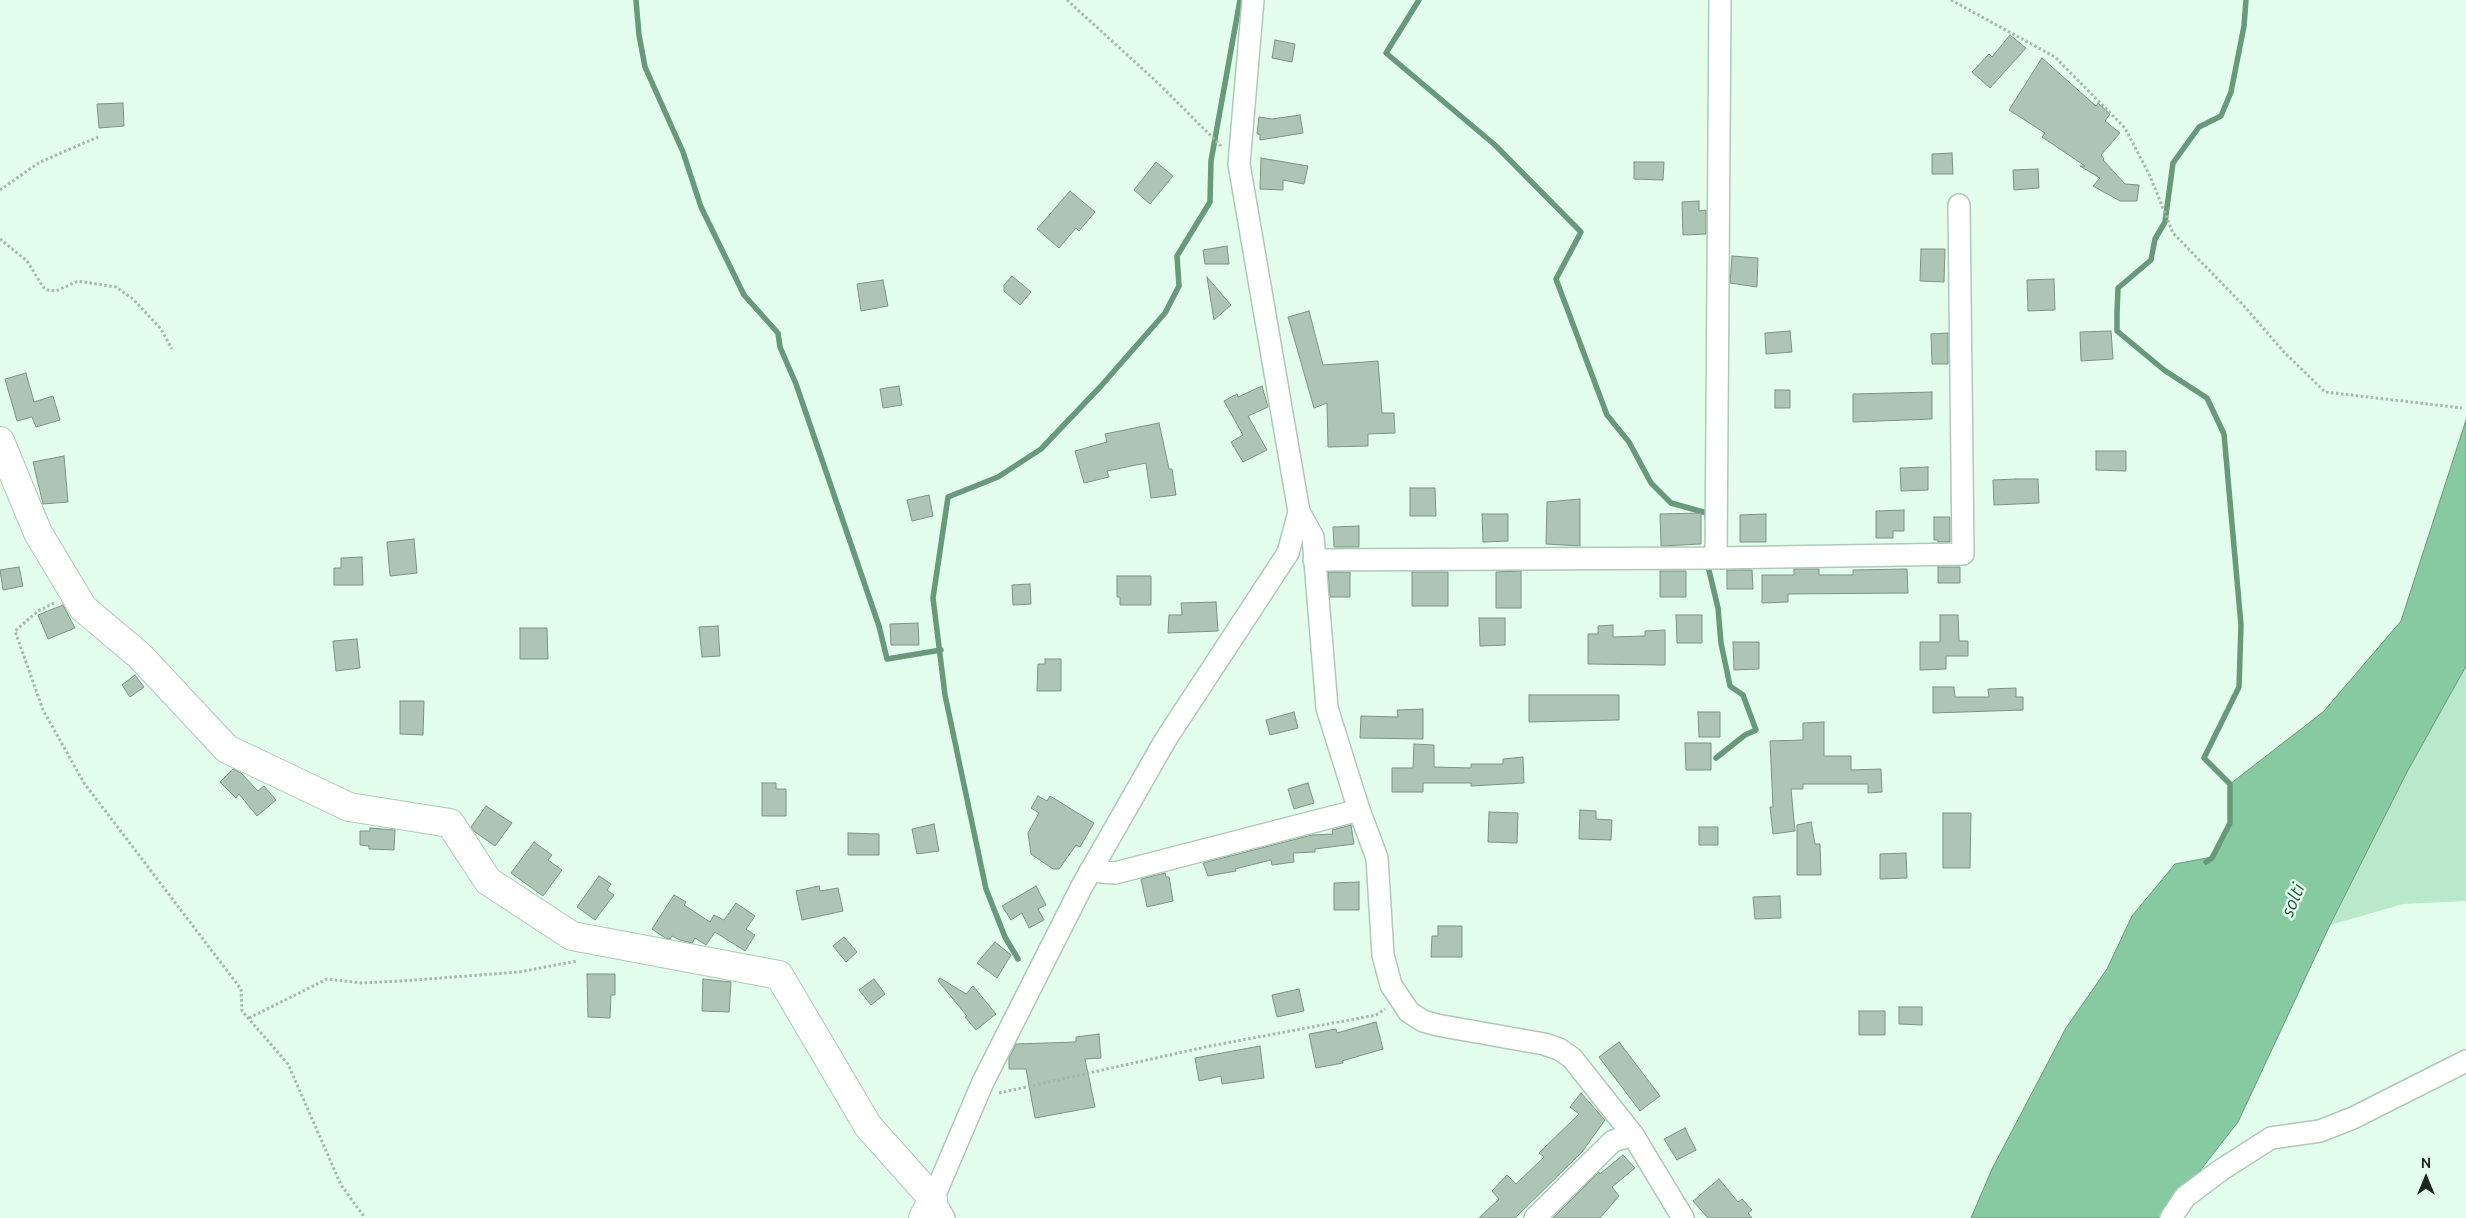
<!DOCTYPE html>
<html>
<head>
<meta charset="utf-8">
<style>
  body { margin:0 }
  #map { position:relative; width:2466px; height:1218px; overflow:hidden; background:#e4feed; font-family:Ubuntu,sans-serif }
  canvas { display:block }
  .north { position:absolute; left:2401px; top:1153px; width:50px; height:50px; -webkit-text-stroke:4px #e4feed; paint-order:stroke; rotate:0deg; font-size:14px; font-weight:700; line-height:20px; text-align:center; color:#1d2620 }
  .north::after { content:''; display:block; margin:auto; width:18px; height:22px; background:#1d2620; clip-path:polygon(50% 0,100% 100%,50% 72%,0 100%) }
</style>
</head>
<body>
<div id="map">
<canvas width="2466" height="1218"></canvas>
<div class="north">N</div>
</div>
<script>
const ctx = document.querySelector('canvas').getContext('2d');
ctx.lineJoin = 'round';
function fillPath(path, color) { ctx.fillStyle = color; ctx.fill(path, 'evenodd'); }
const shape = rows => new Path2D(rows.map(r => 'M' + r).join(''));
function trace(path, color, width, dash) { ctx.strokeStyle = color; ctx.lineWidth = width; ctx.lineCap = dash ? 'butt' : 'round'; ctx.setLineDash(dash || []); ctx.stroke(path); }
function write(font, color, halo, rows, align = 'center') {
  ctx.font = font + ' Ubuntu,sans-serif'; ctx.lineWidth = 5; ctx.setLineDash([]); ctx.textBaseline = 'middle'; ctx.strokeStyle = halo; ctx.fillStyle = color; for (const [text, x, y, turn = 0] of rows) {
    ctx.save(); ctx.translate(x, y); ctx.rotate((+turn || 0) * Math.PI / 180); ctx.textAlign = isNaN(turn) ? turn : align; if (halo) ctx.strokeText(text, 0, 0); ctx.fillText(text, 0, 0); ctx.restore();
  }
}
const green = shape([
  [2466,666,2466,901,2403,904,2330,925,2407,772]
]);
const water = shape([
  [2466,420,2466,666,2407,772,2330,925,2238,1122,2163,1218,1971,1218,1992,1169,2066,1028,2107,969,2132,916,2175,864,2212,857,2230,823,2230,784,2323,712,2401,621,2466,420]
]);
const stream = shape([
  [636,0,639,35,645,67,683,152,701,207,744,295,778,333,780,347,796,384,879,626,887,659,941,650],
  [1419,0,1386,53,1495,145,1581,232,1556,279,1607,415,1629,442,1651,483,1671,503,1707,513,1707,518],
  [1707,562,1718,608,1721,643,1730,686,1743,695,1756,730,1745,735,1716,758],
  [2206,862,2212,858,2230,823,2230,784,2204,758,2239,687,2241,625,2224,434,2207,398,2164,370,2117,331,2117,313,2118,288,2151,260,2155,239,2165,222,2173,163,2199,127,2221,116,2231,92,2244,26,2246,0],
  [1018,959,1005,937,986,889,945,695,933,598,948,497,998,477,1041,449,1101,386,1165,313,1179,286,1177,256,1210,202,1211,161,1240,0]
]);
const building = shape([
  [2010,35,2026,48,1990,88,1972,72,1989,54,1992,57,2010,35],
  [1275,40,1295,44,1292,62,1272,58,1275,40],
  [2042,58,2096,106,2098,103,2110,114,2105,121,2120,133,2101,155,2104,159,2103,160,2125,184,2139,185,2137,201,2120,201,2093,186,2100,178,2080,166,2085,166,2042,137,2045,133,2009,110,2042,58],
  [123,103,124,126,99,128,97,104,123,103],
  [1300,115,1303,133,1260,140,1260,134,1257,134,1259,117,1272,119,1300,115],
  [1952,153,1953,174,1932,174,1932,154,1952,153],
  [1261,158,1308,166,1304,184,1283,180,1283,190,1260,189,1261,158],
  [1156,162,1173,176,1150,204,1134,190,1156,162],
  [1634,162,1664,162,1663,180,1634,179,1634,162],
  [2038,169,2039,188,2014,190,2013,170,2038,169],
  [1070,191,1095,212,1079,231,1076,228,1059,248,1037,229,1070,191],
  [1699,201,1699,211,1706,210,1706,234,1683,235,1682,202,1699,201],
  [1227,246,1229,264,1205,264,1203,250,1227,246],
  [1921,249,1945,249,1944,282,1920,281,1921,249],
  [1732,256,1758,258,1757,287,1730,283,1732,256],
  [1012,276,1031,292,1020,305,1004,291,1004,285,1012,276],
  [1207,277,1231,305,1214,320,1207,277],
  [2054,279,2055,310,2028,311,2027,280,2054,279],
  [883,280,888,306,861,311,857,284,883,280],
  [1309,311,1323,365,1378,361,1382,413,1394,413,1395,433,1368,434,1368,446,1328,447,1327,403,1314,408,1288,317,1309,311],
  [1790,331,1792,352,1766,354,1765,333,1790,331],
  [2111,331,2113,359,2081,361,2080,332,2111,331],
  [1948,333,1948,364,1932,364,1931,334,1948,333],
  [26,373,34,402,53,396,60,420,36,427,32,417,17,421,5,379,26,373],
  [899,386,902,405,883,408,880,389,899,386],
  [1262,386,1268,407,1248,416,1267,450,1243,462,1231,442,1243,435,1224,401,1237,394,1238,397,1262,386],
  [1775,390,1790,390,1790,408,1775,408,1775,390],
  [1932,392,1932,419,1853,422,1853,394,1932,392],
  [1159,423,1169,469,1172,469,1176,495,1151,498,1146,463,1107,471,1109,477,1084,483,1075,451,1107,442,1105,434,1159,423],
  [2096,451,2126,451,2126,471,2096,470,2096,451],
  [64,456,68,502,43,504,33,462,64,456],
  [1928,467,1928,490,1901,491,1900,468,1928,467],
  [2016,479,2038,479,2039,503,1994,505,1993,480,2016,479],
  [1410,488,1435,488,1436,516,1410,516,1410,488],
  [929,495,933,516,912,521,907,500,929,495],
  [1580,499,1580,546,1546,544,1547,502,1580,499],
  [1904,510,1904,531,1893,531,1893,538,1876,538,1876,511,1904,510],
  [1701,513,1701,544,1661,546,1660,514,1701,513],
  [1482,514,1508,514,1508,541,1483,542,1482,514],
  [1766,514,1766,542,1740,542,1740,515,1766,514],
  [1934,517,1950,517,1950,542,1938,542,1938,540,1934,540,1934,517],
  [1359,526,1359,547,1334,547,1333,527,1359,526],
  [414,539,417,573,390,576,387,542,414,539],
  [362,557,363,585,334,585,334,568,341,568,341,558,362,557],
  [19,567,23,586,3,590,0,570,19,567],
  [1938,567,1960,567,1960,583,1938,583,1938,567],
  [1794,569,1819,569,1819,575,1853,575,1853,570,1907,569,1908,593,1788,594,1788,602,1762,603,1762,575,1794,575,1794,569],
  [1727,570,1752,570,1753,589,1727,589,1727,570],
  [1521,571,1521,608,1496,608,1496,572,1521,571],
  [1660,571,1686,571,1686,597,1660,597,1660,571],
  [1328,572,1350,572,1350,597,1330,597,1328,572],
  [1412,572,1448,572,1448,606,1412,606,1412,572],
  [1117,576,1151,576,1151,605,1120,605,1120,597,1117,597,1117,576],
  [1030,584,1031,604,1013,605,1012,585,1030,584],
  [1216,602,1218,631,1168,633,1169,615,1182,615,1181,603,1216,602],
  [63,605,75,628,48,639,38,615,63,605],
  [1676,615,1702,615,1702,643,1677,643,1676,615],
  [1940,615,1958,615,1959,641,1968,641,1968,656,1946,656,1946,669,1920,670,1920,642,1940,642,1940,615],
  [1479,618,1505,618,1505,645,1480,646,1479,618],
  [918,623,919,645,891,645,890,624,918,623],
  [1613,625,1613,637,1645,636,1645,631,1665,630,1665,665,1588,664,1588,634,1598,634,1598,626,1613,625],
  [718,626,720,656,702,657,699,627,718,626],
  [520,628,547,628,548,659,520,659,520,628],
  [357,639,360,668,336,671,333,641,357,639],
  [1733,642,1759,642,1759,669,1734,670,1733,642],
  [1045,659,1061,659,1061,691,1037,691,1038,664,1045,664,1045,659],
  [135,675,144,687,130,697,122,685,135,675],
  [1933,687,1954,687,1955,697,1989,697,1988,689,2016,688,2016,697,2023,697,2023,710,1933,713,1933,687],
  [1529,695,1619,695,1619,720,1529,722,1529,695],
  [400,701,424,701,423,735,400,734,400,701],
  [1423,709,1423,739,1360,738,1361,716,1398,717,1397,710,1423,709],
  [1294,712,1298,728,1270,735,1266,720,1294,712],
  [1698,712,1720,712,1720,737,1699,737,1698,712],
  [1824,722,1824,756,1851,756,1851,770,1881,769,1882,792,1868,793,1868,784,1803,784,1803,789,1791,789,1795,831,1773,834,1770,807,1773,807,1770,741,1803,740,1803,723,1824,722],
  [1685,743,1711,743,1711,770,1686,770,1685,743],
  [1414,744,1434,745,1434,767,1471,768,1471,764,1503,764,1503,759,1523,757,1524,783,1471,786,1471,783,1423,783,1423,792,1392,792,1392,768,1413,768,1414,744],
  [233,769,241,773,258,791,264,786,276,800,257,816,239,794,236,798,220,782,233,769],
  [762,783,776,783,776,789,786,789,786,816,762,816,762,783],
  [1308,783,1314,803,1294,809,1288,789,1308,783],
  [1038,796,1047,801,1050,796,1094,823,1080,847,1076,845,1059,869,1053,869,1031,854,1028,833,1039,813,1031,808,1038,796],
  [486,806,512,823,495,846,475,832,471,827,486,806],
  [1580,810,1596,811,1596,819,1612,820,1611,840,1579,839,1580,810],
  [1489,812,1518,813,1517,843,1488,842,1489,812],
  [1943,813,1971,813,1970,868,1943,868,1943,813],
  [1811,822,1815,844,1820,844,1821,875,1797,875,1797,825,1811,822],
  [934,824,939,851,917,854,912,829,934,824],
  [1351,825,1354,844,1315,849,1315,852,1293,853,1294,862,1272,865,1271,860,1235,869,1236,871,1208,876,1203,863,1312,835,1333,834,1332,830,1351,825],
  [1699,827,1718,827,1718,845,1699,845,1699,827],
  [370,828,395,830,394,850,369,849,369,846,360,845,360,831,370,831,370,828],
  [848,833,879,834,879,855,848,855,848,833],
  [534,842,552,855,548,860,562,870,543,896,511,873,534,842],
  [1906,853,1907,878,1880,879,1880,854,1906,853],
  [1165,873,1166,877,1169,877,1173,901,1147,907,1141,879,1165,873],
  [599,876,611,884,607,890,614,895,595,920,577,907,599,876],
  [1359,882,1359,910,1334,910,1334,883,1359,882],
  [819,886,820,891,838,888,843,911,802,920,796,891,819,886],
  [1036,886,1046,905,1038,909,1044,920,1029,928,1022,913,1011,920,1002,906,1036,886],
  [674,895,686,902,684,905,710,922,714,915,724,920,736,903,755,916,746,929,755,935,745,951,715,932,706,945,695,938,692,943,680,940,672,936,670,939,665,938,652,929,674,895],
  [1780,896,1781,918,1755,919,1753,897,1780,896],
  [1438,926,1462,926,1462,957,1431,957,1432,936,1438,936,1438,926],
  [844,937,857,952,846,962,833,946,844,937],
  [995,942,1011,955,997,978,977,963,995,942],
  [587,974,615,974,615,995,611,995,610,1018,588,1017,587,974],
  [940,978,966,994,973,986,996,1014,976,1030,965,1017,967,1016,938,981,940,978],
  [703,979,731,982,729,1012,702,1011,703,979],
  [874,979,885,994,871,1005,859,990,874,979],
  [1299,989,1304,1011,1277,1017,1272,995,1299,989],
  [1899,1007,1922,1007,1922,1025,1899,1024,1899,1007],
  [1859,1011,1885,1011,1885,1035,1859,1035,1859,1011],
  [1376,1022,1383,1049,1342,1061,1343,1063,1316,1068,1309,1034,1336,1029,1337,1033,1376,1022],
  [1099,1034,1101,1058,1085,1059,1095,1107,1035,1118,1026,1069,1009,1069,1009,1058,1016,1044,1076,1042,1076,1037,1099,1034],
  [1619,1042,1660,1096,1640,1111,1599,1057,1619,1042],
  [1260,1046,1264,1078,1222,1084,1221,1076,1199,1081,1195,1058,1260,1046],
  [1581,1093,1605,1120,1582,1152,1515,1218,1479,1218,1499,1199,1492,1191,1507,1175,1516,1184,1544,1157,1539,1153,1579,1114,1570,1107,1581,1093],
  [1685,1128,1696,1150,1677,1160,1664,1139,1685,1128],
  [1623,1155,1635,1168,1612,1187,1619,1196,1600,1218,1553,1218,1599,1172,1600,1174,1623,1155],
  [1719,1179,1738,1202,1742,1199,1752,1210,1748,1213,1752,1218,1708,1218,1693,1201,1719,1179]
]);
const path = shape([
  [1067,0,1158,83,1221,146],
  [1951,0,2055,57,2125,128,2150,176,2173,233,2244,306,2283,351,2325,392,2462,408],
  [0,190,40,162,98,137],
  [0,239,27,261,43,287,48,290,56,291,78,281,116,287,133,299,161,329,172,349],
  [54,603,38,611,15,631,43,710,84,783,241,989,242,1011,288,1064,341,1185,365,1218],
  [249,1018,327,979,362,983,401,981,519,972,577,961],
  [999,1093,1210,1046,1376,1015,1385,1009]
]);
const street = shape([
  [1720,0,1716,558,1963,554,1959,205],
  [1299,512,1313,537,1327,708,1359,810,1377,858,1383,955,1391,985,1409,1012,1423,1021,1437,1025,1544,1044,1559,1049,1572,1058,1633,1135,1683,1218],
  [1314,560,1716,558],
  [1090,871,1115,873,1359,810],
  [944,1218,933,1199,983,1082,1031,987,1082,886,1166,739,1288,553,1299,512,1239,164,1253,0],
  [1535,1218,1613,1141,1633,1135],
  [2171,1218,2185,1197,2221,1170,2271,1138,2320,1131,2353,1118,2466,1061]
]);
const secondary = shape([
  [0,441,38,533,83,608,140,656,227,749,349,807,450,823,488,881,572,936,779,975,868,1126,933,1199,923,1218]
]);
const waterNames = [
  ["solti",2293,900,-67]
];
fillPath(green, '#b9e8ca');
fillPath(water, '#87caa1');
trace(water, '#67997a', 1);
trace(stream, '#67997a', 5.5);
fillPath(building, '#acc5b4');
trace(building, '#7b9383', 1);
trace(street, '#afc8b7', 24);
trace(secondary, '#afc8b7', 30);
trace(path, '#a4b8ab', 3, [2.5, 2.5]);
trace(street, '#fff', 21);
trace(secondary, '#fff', 28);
write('italic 18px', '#1f5136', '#e4feed', waterNames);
</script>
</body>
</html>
